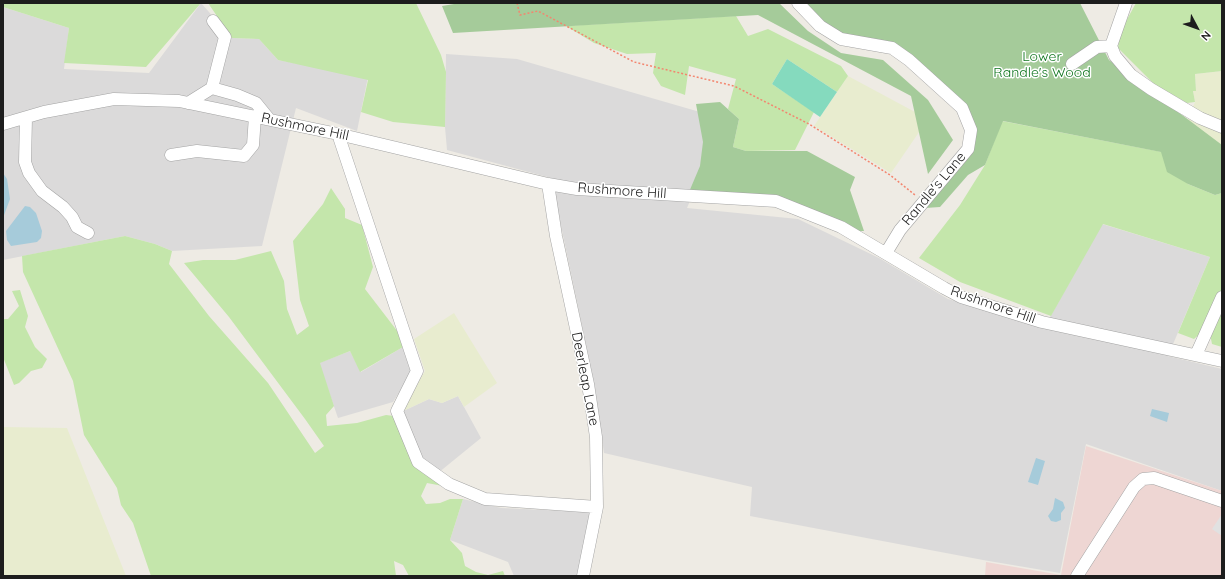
<!DOCTYPE html>
<html>
<head>
<meta charset="utf-8">
<style>
  body { margin:0 }
  #map { position:relative; width:1225px; height:579px; overflow:hidden; background:#eeebe4; font-family:Quicksand,sans-serif }
  canvas { display:block }
  .frame { position:absolute; inset:0; border:4px solid #1d1d1d; pointer-events:none }
  .north { position:absolute; left:1177px; top:8px; width:40px; height:40px; -webkit-text-stroke:3px #fff; paint-order:stroke; rotate:131deg; font-size:11px; font-weight:700; line-height:16px; text-align:center; color:#1d1d1d }
  .north::after { content:''; display:block; margin:auto; width:14px; height:18px; background:#1d1d1d; clip-path:polygon(50% 0,100% 100%,50% 72%,0 100%) }
</style>
</head>
<body>
<div id="map">
<canvas width="1225" height="579"></canvas>
<div class="frame"></div>
<div class="north">N</div>
</div>
<script>
const ctx = document.querySelector('canvas').getContext('2d');
ctx.lineJoin = 'round';
function fillPath(path, color) { ctx.fillStyle = color; ctx.fill(path, 'evenodd'); }
const shape = rows => new Path2D(rows.map(r => 'M' + r).join(''));
function trace(path, color, width, dash) { ctx.strokeStyle = color; ctx.lineWidth = width; ctx.lineCap = dash ? 'butt' : 'round'; ctx.setLineDash(dash || []); ctx.stroke(path); }
function write(font, color, halo, rows, align = 'center') {
  ctx.font = font + ' Quicksand,sans-serif'; ctx.lineWidth = 3; ctx.setLineDash([]); ctx.textBaseline = 'middle'; ctx.strokeStyle = halo; ctx.fillStyle = color; for (const [text, x, y, turn = 0] of rows) {
    ctx.save(); ctx.translate(x, y); ctx.rotate((+turn || 0) * Math.PI / 180); ctx.textAlign = isNaN(turn) ? turn : align; if (halo) ctx.strokeText(text, 0, 0); ctx.fillText(text, 0, 0); ctx.restore();
  }
}
const residential = shape([
  [201,3,232,38,259,39,278,60,368,77,357,131,296,108,262,246,172,251,155,244,125,236,3,260,3,7,69,28,64,69,149,73],
  [446,54,517,59,724,119,687,208,798,219,879,258,948,299,1045,326,1102,224,1210,257,1168,356,1222,369,1222,491,1086,444,1060,573,983,560,750,516,752,487,604,453,595,388,551,178,447,150,445,127],
  [403,347,412,372,393,402,338,418,319,363,350,351,361,372],
  [458,396,481,438,438,473,422,458,401,412,429,399,442,403],
  [463,499,501,508,591,512,578,576,514,576,508,562,450,540]
]);
const commercial = shape([
  [1086,446,1222,491,1222,576,985,576,986,562,1061,575]
]);
const farmland = shape([
  [1222,71,1222,156,1186,125,1195,102,1193,91,1196,91,1195,74],
  [848,76,928,119,891,173,814,126],
  [454,313,497,383,464,407,458,396,442,403,429,399,401,412,425,371,414,339],
  [3,427,67,428,126,576,3,576]
]);
const grass = shape([
  [3,3,201,3,146,67,64,63,69,28,3,7],
  [208,3,416,3,441,55,446,72,445,127,393,122,361,112,368,80,278,60,259,39,232,38],
  [1136,3,1222,3,1222,71,1195,74,1196,91,1193,91,1195,102,1187,103,1154,84,1118,48,1120,32],
  [736,16,748,36,768,29,841,66,848,76,837,92,787,59,772,84,814,112,795,150,746,151,733,147,739,119,728,109,736,79,689,66,685,95,661,86,653,73,656,53,627,54,594,43,566,26],
  [1002,121,1162,152,1188,184,1215,195,1222,193,1222,289,1202,332,1194,339,1178,333,1210,257,1103,224,1051,316,960,282,919,258,960,205,985,165],
  [331,188,345,209,345,218,362,225,373,267,365,289,398,332,403,347,360,372,350,351,320,363,334,406,326,415,327,426,357,423,386,415,394,416,402,439,443,486,427,483,421,496,426,504,440,503,450,499,463,499,450,540,462,553,465,566,476,572,488,575,503,571,505,576,409,576,403,565,394,561,396,576,151,576,133,523,121,505,117,488,84,435,73,381,23,272,22,256,125,236,155,244,172,251,169,264,209,316,268,383,315,453,324,446,305,419,229,317,184,263,203,260,235,260,271,251,284,281,287,309,297,335,309,326,300,300,293,241,323,204],
  [20,290,28,316,25,327,35,347,47,359,42,368,31,371,19,383,14,385,3,357,3,319,8,319,19,306,12,291],
  [1222,307,1222,347,1212,344,1210,334]
]);
const forest = shape([
  [460,3,779,3,808,31,841,53,883,60,928,100,953,140,928,174,911,96,758,15,453,33,442,6],
  [804,3,1080,3,1109,60,1222,145,1222,193,1215,195,1188,184,1167,172,1161,152,1003,121,985,165,968,175,940,207,925,208,977,130,913,56,842,34,820,19],
  [720,102,739,119,733,147,746,151,807,151,855,177,850,190,864,231,856,231,774,197,689,192,700,166,703,142,696,104]
]);
const pitch = shape([
  [787,59,837,92,820,117,772,84]
]);
const parking = shape([
  [1222,514,1222,536,1212,529]
]);
const water = shape([
  [3,173,7,179,10,199,3,218],
  [25,206,30,207,36,213,42,231,41,238,37,242,11,246,7,240,6,231],
  [1152,409,1169,413,1167,422,1150,416],
  [1036,458,1045,461,1038,485,1028,482],
  [1055,498,1063,502,1065,508,1061,513,1061,520,1056,522,1051,521,1048,516,1053,509]
]);
const path = shape([
  [517,3,520,15,538,11,634,62,734,86,809,124,890,175,915,195],
  [1221,574,1222,575]
]);
const minor = shape([
  [798,3,820,26,841,39,892,48,909,60,962,108,971,130,968,149,900,230,886,253],
  [1126,3,1111,46,1115,56,1131,75,1151,89,1200,118,1222,127],
  [1072,64,1097,47,1111,46],
  [212,88,237,95,256,103,269,119],
  [188,103,212,88,225,37,213,21],
  [26,118,25,162,29,173,42,191,63,207,72,217,77,227,88,233],
  [3,124,44,112,114,99,179,101,338,134,548,184,577,189,776,201,841,227,944,288,961,297,1042,322,1222,361],
  [338,134,417,371,397,411,418,462,449,484,485,499,597,507],
  [171,155,197,151,244,156,253,145,255,116],
  [548,184,556,236,588,384,596,437,597,507,583,576],
  [1196,355,1222,297],
  [1077,576,1134,487,1143,479,1154,478,1222,501]
]);
const parkNames = [
  ["Lower",1042,57],
  ["Randle's Wood",1042,73]
];
const streetNames = [
  ["Rushmore Hill",305,127,12],
  ["Randle's Lane",934,189,-50],
  ["Rushmore Hill",622,191,4],
  ["Rushmore Hill",993,305,19],
  ["Deerleap Lane",585,379,79]
];
fillPath(residential, '#dbdada');
fillPath(commercial, '#eed6d3');
fillPath(farmland, '#e8eccf');
fillPath(grass, '#c4e6ab');
fillPath(forest, '#a5cb9a');
fillPath(pitch, '#85dabe');
fillPath(parking, '#e1e1e1');
fillPath(water, '#a6cbda');
trace(minor, '#a4a4a4', 13);
trace(path, '#f3866f', 1.5, [2, 2]);
trace(minor, '#fff', 12);
write('14px', '#10761f', '#fff', parkNames);
write('14px', '#1d1d1d', '#fff', streetNames);
</script>
</body>
</html>
